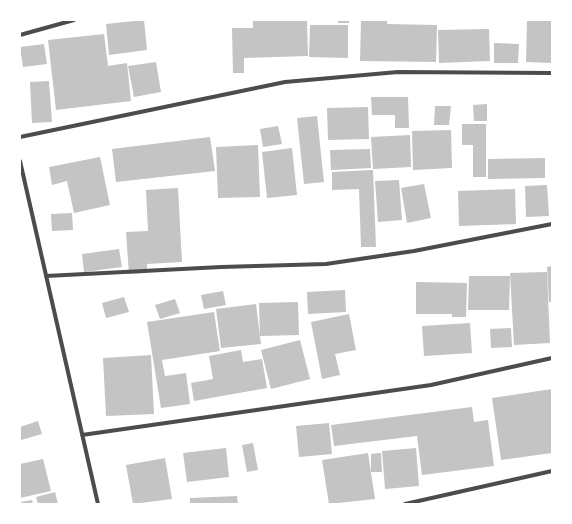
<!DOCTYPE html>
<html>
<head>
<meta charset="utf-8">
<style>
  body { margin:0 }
  #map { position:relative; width:572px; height:524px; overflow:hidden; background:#fff; font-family:Figtree,sans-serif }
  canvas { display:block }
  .frame { position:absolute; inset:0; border:21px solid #fff; pointer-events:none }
</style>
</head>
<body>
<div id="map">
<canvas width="572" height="524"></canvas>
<div class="frame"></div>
</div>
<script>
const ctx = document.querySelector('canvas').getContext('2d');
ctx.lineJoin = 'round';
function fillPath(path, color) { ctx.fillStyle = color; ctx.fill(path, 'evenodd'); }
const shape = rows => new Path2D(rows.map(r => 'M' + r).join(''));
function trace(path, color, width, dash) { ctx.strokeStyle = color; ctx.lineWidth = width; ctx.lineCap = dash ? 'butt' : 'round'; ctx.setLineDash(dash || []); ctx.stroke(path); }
const building = shape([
  [144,20,147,50,109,55,106,24],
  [253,20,307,20,308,56,244,58,244,73,233,73,232,28,253,28],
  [338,20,349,20,349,23,338,23],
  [361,20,387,20,387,24,437,25,436,62,360,61],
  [527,20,552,20,552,63,526,62],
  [310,25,348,25,348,58,309,57],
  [489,29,490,61,439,63,438,30],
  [104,34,108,66,127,63,131,101,56,110,48,40],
  [494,43,519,44,518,63,494,63],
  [44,44,47,64,23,67,20,47],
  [156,62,161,92,134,97,128,66],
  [49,81,52,122,32,123,30,82],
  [371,97,408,97,409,128,395,128,395,115,372,115],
  [487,104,487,121,474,121,473,105],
  [435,106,451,106,449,125,434,125],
  [368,107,369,139,328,140,327,108],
  [317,116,324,182,304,184,297,118],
  [462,124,486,124,486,177,473,177,473,145,462,145],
  [278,126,282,144,263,147,260,129],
  [451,130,452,168,413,170,412,131],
  [410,135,411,167,373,169,371,137],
  [210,137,215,171,116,182,112,149],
  [258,145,260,197,218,198,216,147],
  [292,148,297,195,267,198,262,152],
  [370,149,371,168,331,170,330,150],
  [100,157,110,205,74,213,67,181,52,185,49,167],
  [545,158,545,178,488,179,488,159],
  [373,170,376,247,361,247,359,189,332,190,332,172],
  [399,180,402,220,378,222,375,181],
  [424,184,431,218,407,223,401,188],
  [547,185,549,216,526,217,525,186],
  [178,188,182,262,147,264,147,273,129,274,126,232,148,231,146,190],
  [515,189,516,224,459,226,458,191],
  [72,213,73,230,52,231,51,214],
  [119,249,122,267,84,272,82,254],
  [552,266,552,302,549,302,547,267],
  [547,272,550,343,514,345,510,273],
  [469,276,510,276,509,310,468,310],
  [416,282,467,283,466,317,452,317,452,314,416,314],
  [345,290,346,312,308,314,307,292],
  [223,291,226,305,204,309,201,295],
  [124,297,129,312,106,318,102,303],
  [175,299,180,313,160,319,155,305],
  [298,302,299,335,260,336,259,303],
  [256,304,261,344,221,348,216,309],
  [214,312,220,351,162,360,165,376,186,373,190,404,161,408,147,322],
  [349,314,356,350,335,354,340,375,322,379,311,322],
  [470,323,472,353,424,356,422,326],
  [511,328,512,347,491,348,490,329],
  [300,340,310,379,271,389,261,350],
  [241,350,243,362,262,359,267,388,194,401,191,383,213,379,209,356],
  [151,355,154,414,106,416,103,358],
  [552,389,552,453,501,460,492,398],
  [472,407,474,422,488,420,494,466,422,475,417,436,334,446,331,425],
  [38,421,42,434,21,440,20,427],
  [329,423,332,454,299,457,296,426],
  [253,443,258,470,247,472,242,445],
  [226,448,229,477,187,482,183,453],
  [416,448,419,486,385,489,382,451],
  [368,453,375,499,329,504,322,460],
  [381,453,382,472,371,472,371,454],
  [165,458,172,499,133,504,126,465],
  [43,459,51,491,20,498,20,464],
  [55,492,58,504,38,504,36,497],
  [237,496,238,504,190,504,190,498],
  [32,500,33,504,20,504,20,502]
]);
const minor = shape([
  [20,35,74,20],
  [20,137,285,82,398,72,552,73],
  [20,161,98,504],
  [46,276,221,267,326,264,414,251,552,224],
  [82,435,431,385,552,358],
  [405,504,552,471]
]);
fillPath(building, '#c4c4c4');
trace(minor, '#4c4c4c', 4);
</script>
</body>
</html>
